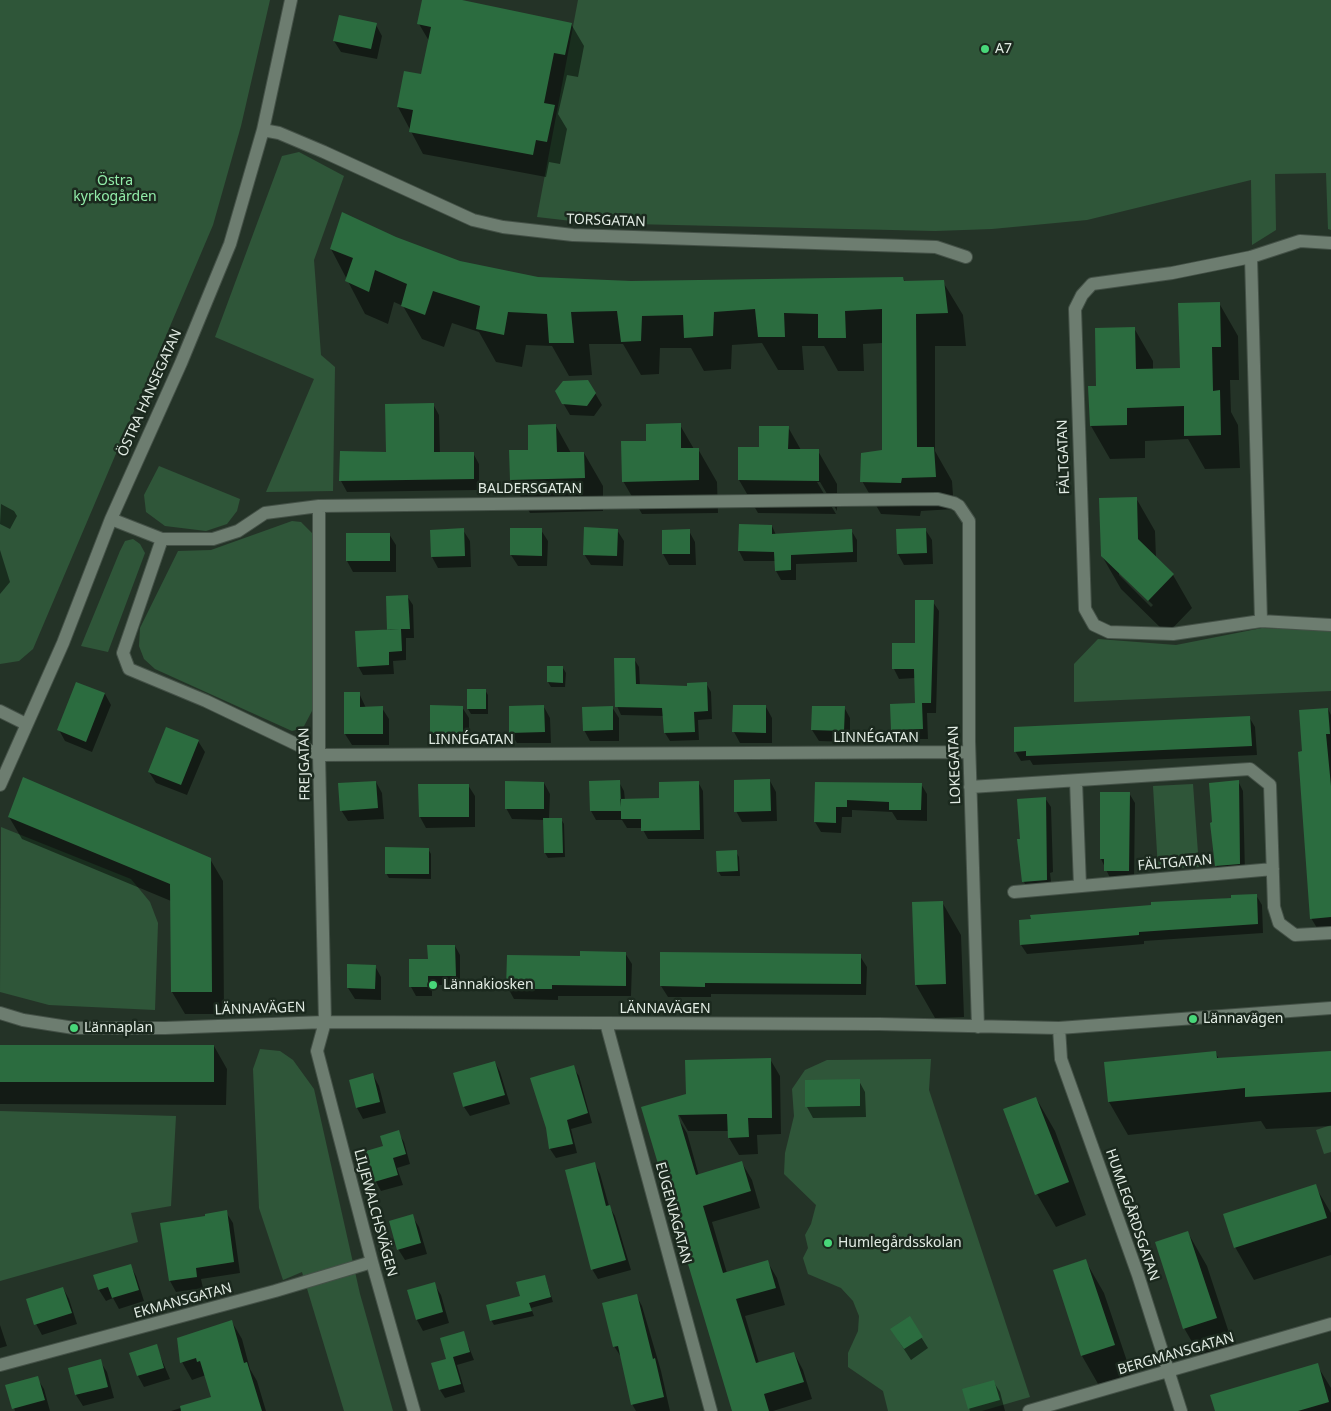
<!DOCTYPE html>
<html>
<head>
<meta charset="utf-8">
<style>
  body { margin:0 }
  canvas { display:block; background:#243327 }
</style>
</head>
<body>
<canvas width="1331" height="1411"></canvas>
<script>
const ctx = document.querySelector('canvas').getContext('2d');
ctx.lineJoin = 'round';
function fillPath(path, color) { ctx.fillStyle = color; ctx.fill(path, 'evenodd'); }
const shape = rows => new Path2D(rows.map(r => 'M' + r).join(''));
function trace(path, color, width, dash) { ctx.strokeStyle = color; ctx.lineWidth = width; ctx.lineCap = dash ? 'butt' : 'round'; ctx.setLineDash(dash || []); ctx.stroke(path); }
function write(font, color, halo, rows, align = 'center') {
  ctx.font = font + ' "Noto Sans",sans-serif'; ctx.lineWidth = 5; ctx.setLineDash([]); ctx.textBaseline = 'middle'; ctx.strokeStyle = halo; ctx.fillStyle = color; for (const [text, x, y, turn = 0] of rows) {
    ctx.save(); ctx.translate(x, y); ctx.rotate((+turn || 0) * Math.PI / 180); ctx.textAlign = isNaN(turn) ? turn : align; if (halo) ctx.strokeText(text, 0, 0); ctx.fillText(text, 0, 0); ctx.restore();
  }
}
const green = shape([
  [0,0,270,0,241,126,213,225,33,649,19,661,0,664],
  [578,0,1331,0,1331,230,1328,229,1326,173,1275,174,1276,230,1252,245,1251,180,1087,220,992,229,935,231,589,223,537,217],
  [299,152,344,176,314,260,321,355,335,367,333,491,266,492,314,379,215,337,282,156],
  [159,466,240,499,237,511,227,524,206,531,165,526,146,512,144,495],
  [292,521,301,522,312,533,312,711,303,728,292,731,155,669,144,659,139,646,140,628,178,551,211,550],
  [133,539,140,544,145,553,108,652,81,646,120,551,125,541],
  [1262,628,1331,631,1331,691,1074,702,1074,664,1098,639,1176,645],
  [1193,784,1199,867,1158,869,1153,786],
  [1,827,131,879,150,902,158,923,155,1010,49,1005,0,992],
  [260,1049,280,1051,293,1060,314,1089,360,1294,393,1411,344,1411,302,1272,283,1280,259,1208,253,1069],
  [931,1059,929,1090,1030,1397,982,1411,888,1411,883,1391,848,1367,848,1353,858,1331,859,1316,853,1301,841,1288,808,1274,803,1258,808,1248,805,1235,811,1224,816,1205,784,1174,785,1153,794,1116,792,1089,805,1070,827,1060],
  [0,1111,176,1116,171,1206,131,1213,138,1242,0,1281],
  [1331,1125,1331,1152,1324,1154,1316,1130]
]);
const shadow = shape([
  [424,0,455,0,571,24,584,46,578,77,567,75,558,114,567,129,560,164,549,162,546,177,423,154,398,107,422,76,429,41,419,24],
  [376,25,382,36,377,59,341,52,334,41],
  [396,238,460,263,538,278,631,282,903,278,905,282,943,282,963,315,966,346,935,346,935,451,952,481,954,509,921,511,920,516,881,514,862,481,884,451,883,343,863,344,864,371,838,371,824,346,802,346,804,370,778,370,762,343,732,345,731,369,704,371,691,348,660,348,659,374,641,375,623,344,589,344,592,375,569,376,552,346,526,345,522,367,496,362,479,332,452,323,444,347,422,339,403,306,394,302,388,324,365,314,331,249],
  [1219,303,1238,336,1239,380,1230,380,1231,412,1238,425,1240,468,1205,469,1188,439,1145,441,1145,458,1110,459,1091,426,1090,387,1097,387,1134,328,1153,361,1153,370,1181,369],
  [556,391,595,393,602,405,594,416,570,415],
  [433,404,439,415,440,454,473,453,479,464,479,490,347,492,341,481,341,453,388,453],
  [680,425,694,449,698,449,717,482,718,513,642,514,623,481,647,442],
  [556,426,571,453,584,453,603,486,603,511,530,513,511,480,530,451],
  [788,427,801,450,818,451,837,484,837,511,820,482,817,482,836,514,758,513,739,480,760,448],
  [1136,498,1155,531,1156,558,1173,575,1192,608,1167,634,1121,589,1102,556],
  [1119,572,1153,605,1151,607,1119,575],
  [1,504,14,511,17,516,10,529,0,524],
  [740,526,772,526,776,535,851,530,857,540,857,562,796,564,796,580,781,580,776,571,776,561,744,561,739,551],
  [925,529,932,540,933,564,904,565,898,554],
  [463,530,470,541,471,567,438,568,432,557,431,531],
  [541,530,548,541,547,566,518,566,511,555],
  [617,530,624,541,623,566,591,565,584,554],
  [663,531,689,531,695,542,696,565,669,565,663,554],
  [389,534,396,545,396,572,353,572,347,561],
  [0,550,10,582,0,594],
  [407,596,413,605,414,638,406,638,406,660,393,661,394,674,363,675,358,666,389,631],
  [933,602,939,611,936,713,927,713,928,739,898,739,892,729,916,704,915,678,899,679,894,669,916,644],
  [634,659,639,667,640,686,688,687,706,683,711,692,712,719,698,720,699,740,670,741,665,733,664,716,621,715,617,706],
  [563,668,566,673,565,687,551,687,548,682],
  [77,684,105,694,111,705,92,752,65,741,59,730],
  [485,690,488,695,488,714,471,714,468,709],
  [359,693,366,708,382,708,389,719,389,745,352,745,345,734],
  [734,706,766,707,772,718,772,743,740,743,734,732],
  [462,707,469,718,469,743,437,743,431,732],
  [544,707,550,718,551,743,517,743,510,732],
  [612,707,619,718,619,741,590,741,584,730],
  [813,707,844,707,850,718,850,742,819,741,812,730],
  [1328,709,1331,715,1331,926,1317,928,1311,918,1303,752],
  [1249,717,1255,727,1257,755,1033,765,1030,760,1021,761,1015,751],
  [198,741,205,752,187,795,156,783,149,772],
  [770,781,776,792,777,821,742,822,736,811],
  [1238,781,1243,791,1245,873,1221,875,1216,865,1214,824],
  [376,782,382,793,384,819,348,821,341,810],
  [590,782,619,782,624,791,625,800,660,799,698,782,703,791,704,839,648,839,642,828,627,828,622,820,596,820,591,811],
  [544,783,550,794,549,819,561,819,564,824,565,857,548,858,545,853,544,820,512,819,506,808],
  [816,783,921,784,927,794,927,821,897,820,892,812,852,810,852,817,842,817,841,833,821,832,815,822],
  [468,785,475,796,475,827,426,828,420,817],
  [1129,793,1135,803,1134,880,1111,880,1101,859,1102,794],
  [1045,798,1051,807,1053,872,1050,873,1052,890,1029,891,1024,882,1021,840],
  [9,817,210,859,223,881,224,1014,185,1014,172,992,171,901,22,839],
  [428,849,431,854,431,879,389,878,386,873],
  [736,852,739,857,740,876,721,876,718,871],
  [1256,895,1262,905,1263,933,1144,941,1144,944,1027,954,1021,945,1032,921],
  [942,902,961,935,964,1017,935,1018,916,985,913,903],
  [455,946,460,955,460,985,432,985,432,996,416,996,411,987,429,960],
  [625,953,632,964,631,996,558,996,558,1000,514,999,508,988,582,957],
  [860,956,867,967,866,995,711,994,711,997,668,997,661,986],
  [348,966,375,966,381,977,381,1000,355,999,348,988],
  [0,1046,214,1046,227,1069,226,1105,0,1104],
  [1215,1052,1219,1059,1331,1052,1331,1126,1266,1129,1261,1121,1128,1135,1109,1102],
  [770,1059,780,1076,781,1134,757,1135,758,1154,739,1155,729,1138,729,1131,688,1131,679,1115,676,1115,687,1133,699,1176,742,1163,752,1180,760,1208,712,1222,727,1273,767,1261,777,1278,785,1305,745,1316,759,1363,794,1353,803,1370,812,1399,773,1411,733,1411,642,1108,687,1095],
  [495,1062,500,1072,510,1104,470,1116,464,1107],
  [573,1067,579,1076,592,1123,571,1129,577,1153,556,1158,550,1149,547,1128],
  [373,1075,379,1086,386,1113,363,1119,357,1108],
  [859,1081,865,1092,866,1117,813,1118,807,1107,806,1082],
  [1036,1098,1055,1131,1086,1215,1056,1227,1037,1194],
  [398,1132,404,1142,410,1164,397,1168,403,1185,381,1191,376,1182,367,1152,384,1147],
  [595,1164,600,1174,609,1206,615,1216,631,1270,598,1279,592,1269],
  [1315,1186,1331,1213,1331,1255,1254,1280,1235,1247],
  [226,1212,233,1223,240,1273,201,1279,203,1288,176,1292,170,1281,206,1217],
  [412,1216,419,1227,427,1254,405,1260,398,1249],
  [1188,1233,1207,1266,1235,1351,1203,1361,1184,1328],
  [1085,1260,1104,1293,1133,1379,1101,1389,1082,1356,1054,1270],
  [130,1265,136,1276,144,1301,119,1309,113,1298,106,1301,99,1290],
  [545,1276,553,1302,531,1308,534,1316,494,1325,491,1320],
  [434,1284,441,1295,449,1323,423,1331,417,1320,409,1291],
  [63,1288,69,1299,77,1324,42,1335,36,1324],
  [636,1295,642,1306,661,1371,670,1411,636,1411,632,1404,621,1357,614,1346],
  [909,1318,928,1348,911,1360,898,1340],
  [232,1322,242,1339,250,1369,257,1381,266,1411,171,1411,213,1398,206,1375,192,1380,182,1362],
  [0,1325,7,1346,0,1348],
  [463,1332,474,1360,457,1365,465,1392,445,1398,440,1390,448,1360],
  [156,1346,170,1379,144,1387,138,1376,131,1353],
  [100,1361,107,1372,114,1398,83,1406,76,1395,70,1369],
  [1317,1365,1331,1388,1331,1411,1216,1411],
  [37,1378,44,1389,50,1411,15,1411,7,1386],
  [993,1381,1000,1392,1005,1411,970,1411,969,1408]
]);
const building = shape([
  [422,0,462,0,572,23,565,55,554,53,544,103,555,105,547,142,536,140,533,155,409,132,413,110,397,107,404,71,421,74,431,27,417,24],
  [339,15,377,23,371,49,333,41],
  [342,212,396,237,460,261,538,277,631,281,903,277,904,281,944,280,948,313,916,314,917,447,934,447,936,477,902,478,901,483,860,482,861,453,882,450,882,309,845,311,846,338,818,338,818,314,784,313,785,337,758,337,755,309,714,312,713,336,684,338,683,315,642,316,641,341,621,342,617,311,571,312,574,343,549,343,547,314,508,312,504,335,476,329,480,306,433,291,425,315,401,306,407,284,375,270,369,292,345,281,353,258,330,249],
  [1220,302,1221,347,1212,347,1213,391,1220,390,1221,435,1184,436,1184,406,1127,408,1127,425,1090,426,1088,386,1096,386,1095,328,1135,327,1136,369,1180,368,1178,303],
  [588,380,596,393,587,406,562,404,555,391,563,381],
  [434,403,434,452,474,452,474,479,339,481,340,451,386,452,385,404],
  [681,423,681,448,699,448,699,480,622,482,621,441,646,441,646,424],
  [556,424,557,452,584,452,585,478,510,480,509,450,528,450,528,425],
  [759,426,789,426,788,449,819,449,819,481,738,480,738,447,759,447],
  [1137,497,1138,539,1174,574,1148,601,1101,556,1099,498],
  [739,524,772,525,772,534,852,529,853,552,791,555,791,570,775,571,774,552,738,551],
  [584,527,618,529,617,556,583,555],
  [464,528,465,556,431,557,430,530],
  [510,528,542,528,542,556,510,555],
  [926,528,927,553,897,554,896,529],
  [690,529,690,554,662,554,662,530],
  [346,533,390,533,390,561,346,561],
  [408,595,410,629,401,629,402,651,389,652,389,665,357,667,355,631,400,629,387,630,386,596],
  [915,600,934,600,931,703,922,703,923,729,891,730,890,704,915,703,914,669,892,669,892,643,915,643],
  [614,658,635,658,636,684,687,686,687,683,707,682,708,711,694,712,695,732,664,733,662,708,615,707],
  [547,666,563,666,563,683,547,682],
  [76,682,105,693,86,742,57,730],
  [467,689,486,689,486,709,467,709],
  [344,692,360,692,360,707,383,706,383,734,344,734],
  [430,705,463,706,463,733,430,733],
  [544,705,545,732,509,733,509,706],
  [733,705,766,705,766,733,732,732],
  [613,706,613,730,583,731,582,707],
  [812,706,845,706,844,731,811,730],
  [1328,708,1330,734,1326,734,1331,786,1331,917,1310,919,1298,752,1302,751,1299,710],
  [1250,716,1252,746,1052,755,1026,756,1026,751,1014,752,1014,727],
  [166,727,199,740,181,785,148,772],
  [23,777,211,858,212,992,171,992,170,884,8,817],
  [770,779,771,811,734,812,734,780],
  [620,780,621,807,620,799,659,798,659,782,699,781,700,830,641,831,641,819,621,819,621,811,590,811,589,781],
  [1239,780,1240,864,1215,866,1210,823,1212,822,1209,783],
  [376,781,378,808,340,811,338,783],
  [505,781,544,782,544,809,505,809],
  [815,782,922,783,921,810,889,810,889,802,847,800,847,807,836,807,836,823,814,822],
  [418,784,469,784,469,817,419,817],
  [1100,792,1130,792,1129,871,1104,871,1104,859,1100,859],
  [1046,797,1047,880,1022,882,1017,839,1020,839,1017,799],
  [543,818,562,818,563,853,544,853],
  [385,847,429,848,429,874,385,874],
  [737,850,738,871,717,872,716,851],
  [1257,894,1258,924,1139,932,1139,935,1020,945,1019,920,1031,919,1030,915,1151,905,1151,902,1231,898,1231,895],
  [943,901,946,984,915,985,912,902],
  [427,945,455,945,456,976,428,976,428,987,409,987,409,959,428,959],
  [580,951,626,952,626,986,552,985,552,989,506,989,507,955,580,956],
  [660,952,861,954,861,984,705,983,705,987,660,986],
  [347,964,376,965,375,989,347,988],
  [0,1045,214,1045,214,1082,0,1082],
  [1216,1051,1217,1058,1331,1051,1331,1092,1245,1097,1245,1088,1108,1102,1104,1062],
  [771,1058,772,1118,748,1118,749,1137,728,1138,727,1114,678,1115,696,1175,742,1161,751,1191,703,1206,723,1273,768,1260,776,1288,736,1299,756,1363,794,1352,804,1382,764,1394,769,1411,732,1411,641,1107,686,1094,685,1060],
  [495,1061,505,1095,463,1107,453,1073],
  [574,1065,588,1113,567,1120,573,1144,549,1149,546,1128,530,1078],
  [373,1073,380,1102,356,1108,349,1080],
  [860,1079,860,1106,805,1107,805,1080],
  [1036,1097,1069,1182,1035,1195,1003,1109],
  [399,1130,406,1154,393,1158,398,1175,374,1182,366,1151,383,1146,380,1136],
  [595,1162,606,1206,610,1205,626,1260,591,1270,565,1170],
  [1316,1184,1327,1218,1234,1248,1223,1214],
  [227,1210,234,1262,196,1268,197,1277,169,1281,160,1223,205,1216,205,1214],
  [413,1214,421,1243,397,1250,389,1221],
  [1188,1231,1217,1318,1183,1329,1155,1242],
  [1086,1259,1115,1345,1081,1356,1053,1270],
  [131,1264,139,1290,112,1298,108,1287,98,1290,93,1275],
  [545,1275,551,1297,529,1303,532,1311,490,1321,486,1305,520,1296,516,1282],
  [435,1282,443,1312,416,1320,407,1290],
  [63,1287,72,1313,34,1325,26,1299],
  [637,1294,653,1359,655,1358,664,1397,631,1405,618,1346,613,1347,602,1303],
  [910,1316,923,1337,904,1349,890,1329],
  [232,1320,244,1363,247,1362,262,1411,181,1411,180,1406,211,1397,200,1361,197,1362,196,1358,180,1363,177,1338],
  [464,1331,470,1352,453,1357,461,1384,439,1390,431,1363,446,1359,440,1338],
  [157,1344,164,1368,137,1376,129,1353],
  [101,1359,108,1387,75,1395,68,1368],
  [1318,1363,1329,1402,1298,1411,1215,1411,1210,1395],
  [38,1376,45,1400,12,1409,5,1385],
  [994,1380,1000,1400,968,1409,962,1389]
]);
const minor = shape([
  [263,130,279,133,324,152,473,220,503,227,573,235,936,247,966,257],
  [1331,243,1300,241,1251,257,1172,273,1092,284,1082,295,1075,309,1085,609,1094,625,1109,632,1173,634,1261,621,1331,625],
  [1251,257,1261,621],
  [319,506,319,755,325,1022,317,1051,372,1262,414,1411],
  [111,519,162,539,213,539,238,531,265,513,319,506,837,500,938,499,954,503,959,506,969,521,969,741,978,1027],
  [162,539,123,653,129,669,206,701,319,755,969,752],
  [0,711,26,724],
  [1076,781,1080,886],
  [0,785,63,643,111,519,181,363,230,244,263,130,291,0],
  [970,787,1250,769,1270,785,1274,907,1279,923,1295,935,1331,933],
  [1014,892,1273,869],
  [0,1013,23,1020,74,1028,165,1028,325,1022,879,1024,1059,1028,1331,1008],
  [606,1023,711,1411],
  [1059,1028,1061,1059,1138,1275,1181,1411],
  [0,1365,275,1291,372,1262],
  [1029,1411,1331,1324]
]);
const markers = [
  [985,49,5,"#48d779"],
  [433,985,5,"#48d779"],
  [1193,1019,5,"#48d779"],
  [74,1028,5,"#48d779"],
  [828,1243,5,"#48d779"]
];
const poiNames = [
  ["A7",995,49],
  ["Lännakiosken",443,985],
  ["Lännavägen",1203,1019],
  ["Lännaplan",84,1028],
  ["Humlegårdsskolan",838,1243]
];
const parkNames = [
  ["Östra",115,181],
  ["kyrkogården",115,197]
];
const streetNames = [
  ["TORSGATAN",606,221,2],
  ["ÖSTRA HANSEGATAN",150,393,-66],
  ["FÄLTGATAN",1064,457,-92],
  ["BALDERSGATAN",530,489],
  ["LINNÉGATAN",876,738],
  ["LINNÉGATAN",471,740],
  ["FREJGATAN",305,764,-91],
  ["LOKEGATAN",955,765,-92],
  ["FÄLTGATAN",1175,863,-5],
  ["LÄNNAVÄGEN",260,1009,-2],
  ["LÄNNAVÄGEN",665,1009],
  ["LILJEWALCHSVÄGEN",375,1213,75],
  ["EUGENIAGATAN",673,1213,75],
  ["HUMLEGÅRDSGATAN",1132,1215,71],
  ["EKMANSGATAN",183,1301,-15],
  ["BERGMANSGATAN",1176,1354,-16]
];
fillPath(green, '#2f5639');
fillPath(shadow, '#0007');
fillPath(building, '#2b6c3f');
trace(minor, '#445147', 14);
trace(minor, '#6d7d70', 12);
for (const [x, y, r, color] of markers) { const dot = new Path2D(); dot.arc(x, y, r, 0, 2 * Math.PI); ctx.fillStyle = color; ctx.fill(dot); trace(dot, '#1b291e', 2); }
write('14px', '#e1ebe3', '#1b291e', poiNames, 'left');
write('14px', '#92eca9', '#1b291e', parkNames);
write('14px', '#e1ebe3', '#1b291e', streetNames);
</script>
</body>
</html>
